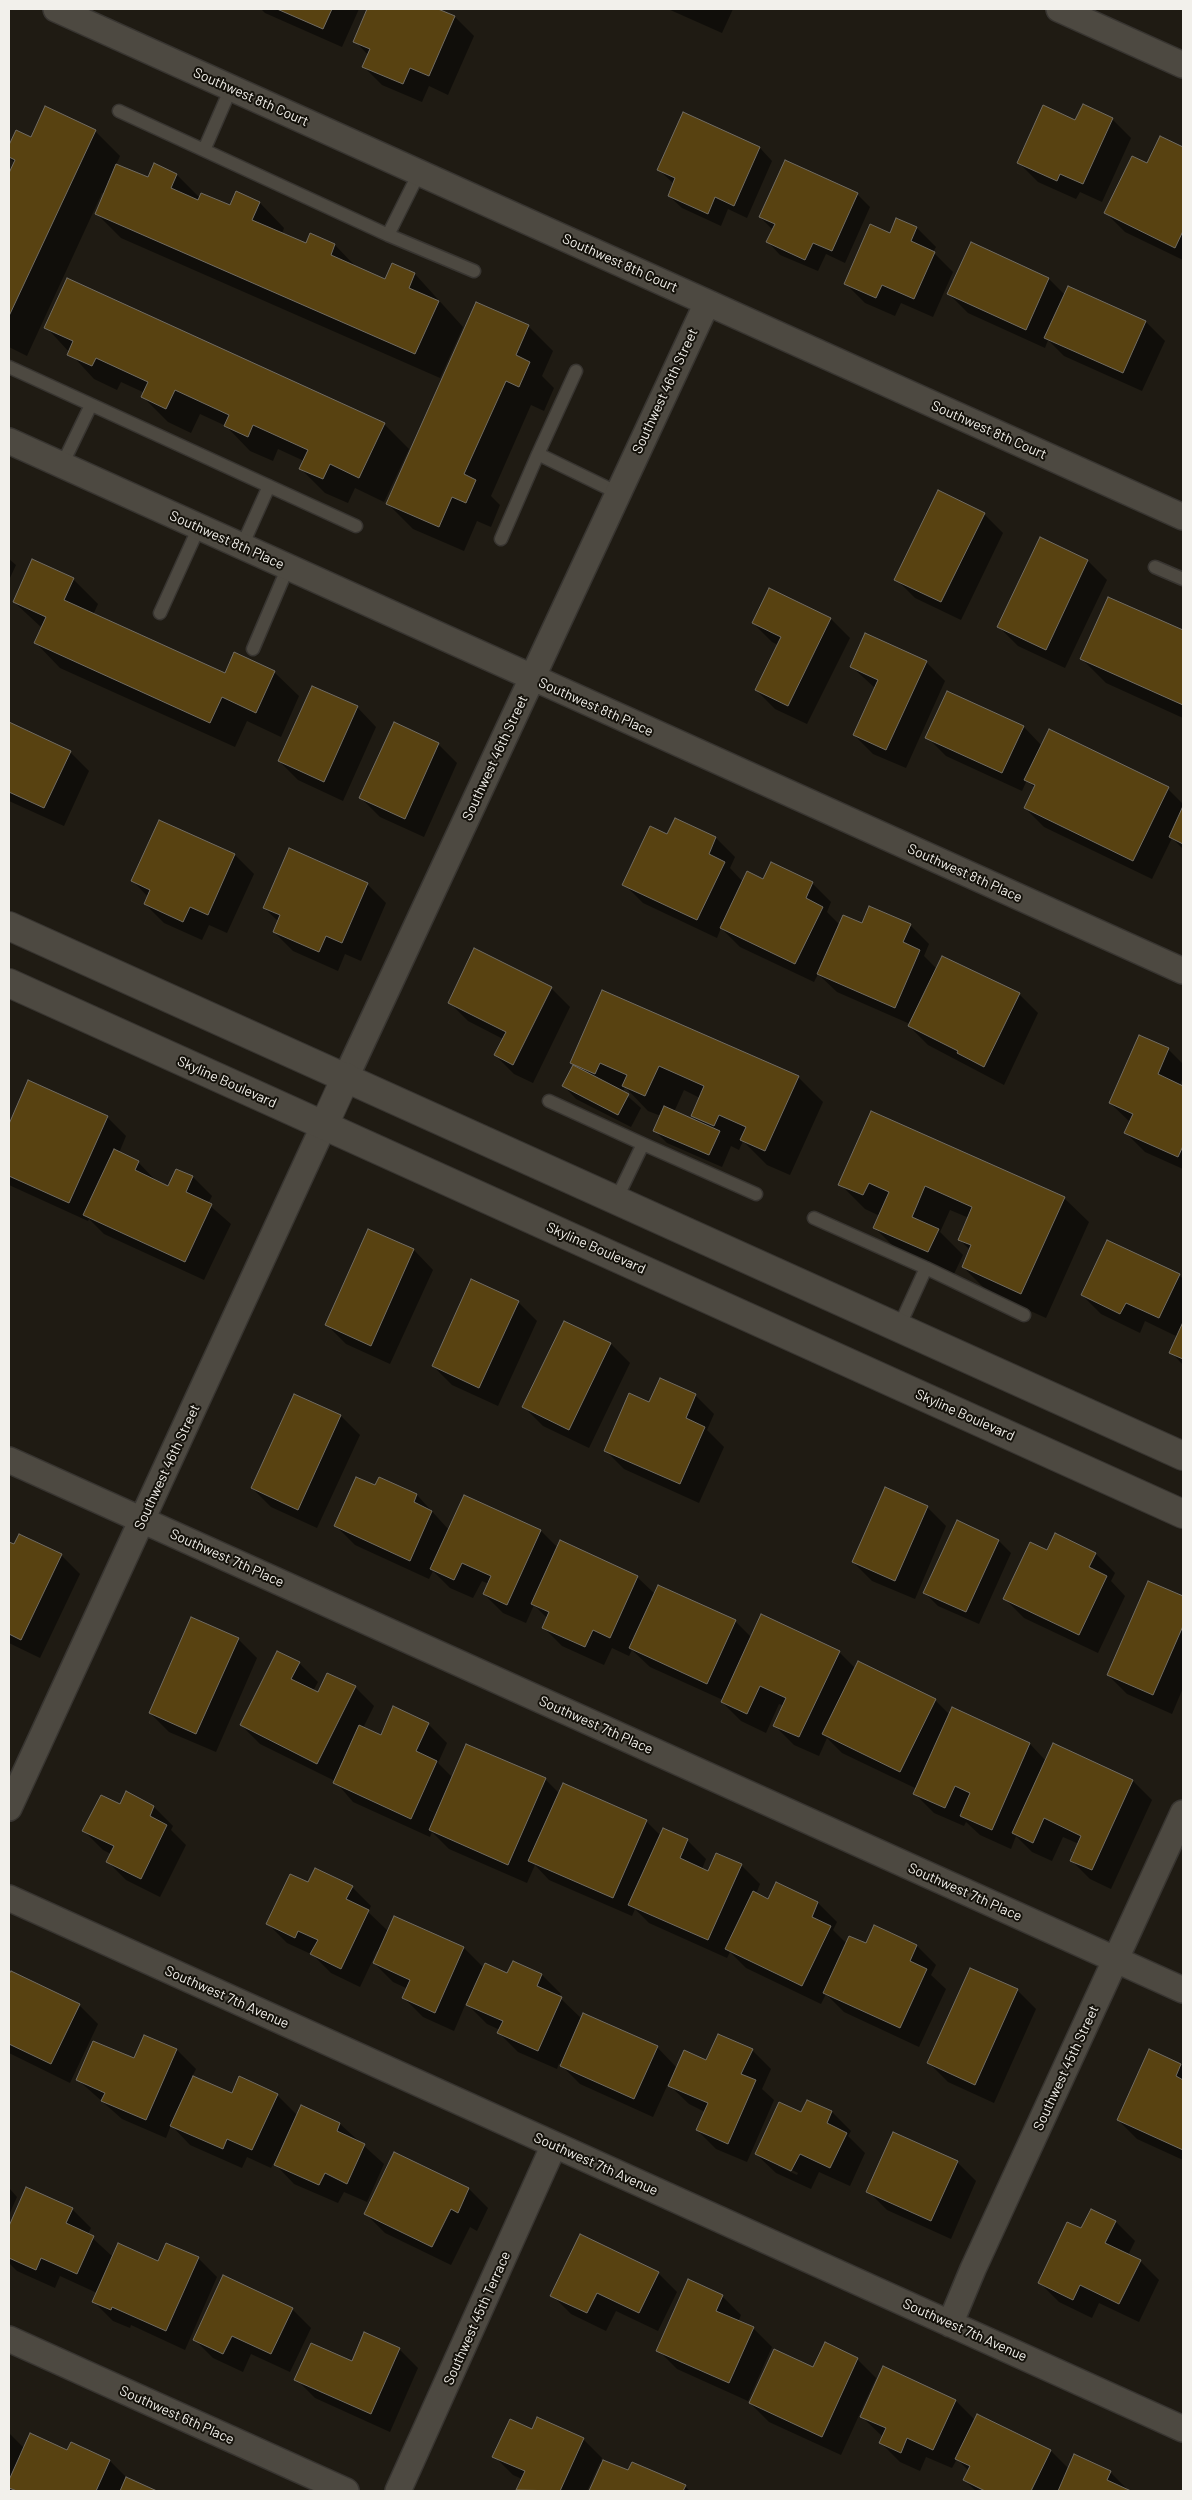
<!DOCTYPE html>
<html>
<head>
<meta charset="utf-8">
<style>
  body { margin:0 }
  #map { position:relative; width:1192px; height:2500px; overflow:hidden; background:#1f1b13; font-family:Barlow,sans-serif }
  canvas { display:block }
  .frame { position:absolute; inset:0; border:10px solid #f2f0eb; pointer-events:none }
</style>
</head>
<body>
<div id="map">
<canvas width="1192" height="2500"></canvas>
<div class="frame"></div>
</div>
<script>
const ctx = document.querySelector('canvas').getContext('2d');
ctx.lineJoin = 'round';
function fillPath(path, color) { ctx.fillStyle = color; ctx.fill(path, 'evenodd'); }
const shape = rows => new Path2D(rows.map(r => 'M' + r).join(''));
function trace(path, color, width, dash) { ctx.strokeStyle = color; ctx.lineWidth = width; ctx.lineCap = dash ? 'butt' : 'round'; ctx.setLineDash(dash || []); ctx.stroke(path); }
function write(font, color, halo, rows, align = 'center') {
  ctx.font = font + ' Barlow,sans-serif'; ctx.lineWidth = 4; ctx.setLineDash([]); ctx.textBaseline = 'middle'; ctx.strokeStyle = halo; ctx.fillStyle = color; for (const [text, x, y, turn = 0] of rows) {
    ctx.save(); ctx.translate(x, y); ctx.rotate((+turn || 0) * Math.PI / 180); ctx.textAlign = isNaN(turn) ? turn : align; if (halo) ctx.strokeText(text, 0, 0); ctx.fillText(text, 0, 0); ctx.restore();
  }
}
const shadow = shape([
  [261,9,359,9,342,47,265,13],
  [369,9,435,9,455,17,474,36,448,95,429,86,422,102,382,85,363,66,368,55,355,41],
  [668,9,733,9,722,33],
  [683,114,760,148,772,161,747,218,728,209,721,226,682,208,669,196,674,184,659,170],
  [1112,119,1131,138,1102,202,1080,192,1076,199,1038,182,1019,163,1076,122],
  [95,131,120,156,116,165,149,179,155,165,177,175,200,198,231,207,260,203,284,228,282,234,307,245,335,245,357,268,386,280,392,265,415,274,463,327,440,378,121,238,96,213,105,194,102,193,27,356,9,347,9,176,15,163,9,157,9,148,16,132,31,139],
  [1160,138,1183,149,1183,260,1125,232,1106,213,1147,165],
  [785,162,857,194,870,207,845,263,826,254,818,271,780,255,768,242,773,230,760,217],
  [897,220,917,228,936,247,933,252,953,272,933,317,901,303,895,316,865,303,846,284,891,235],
  [972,243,1049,279,1065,295,1068,287,1146,322,1165,341,1142,391,1064,356,1048,340,1045,348,968,313,949,294],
  [528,326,553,351,542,376,554,388,544,411,531,405,491,496,500,505,491,527,477,521,464,551,413,529,388,504],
  [46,327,384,424,409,449,384,502,355,488,348,503,325,493,300,468,304,461,278,449,273,461,250,451,226,426,200,414,191,433,168,422,143,397,145,393,121,382,117,390,94,379],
  [984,514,1003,533,961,620,915,598,896,579],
  [1041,539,1088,561,1107,580,1065,668,1018,646,999,627],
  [9,559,16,565,9,580],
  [73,579,98,604,93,615,225,675,274,672,299,696,281,737,247,721,235,747,60,668,36,643,42,628,14,602],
  [770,590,831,619,850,638,807,724,775,709,756,690,778,645,772,642,753,623],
  [1108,598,1183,632,1183,718,1106,683,1081,658],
  [926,662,945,681,906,768,873,754,854,735,875,688,852,667],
  [312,687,358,708,376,727,343,801,298,780,279,761],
  [948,693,1024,727,1042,746,1168,789,1183,804,1183,849,1172,838,1152,879,1044,827,1025,808,1035,788,1027,780,1022,791,946,756,927,737],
  [9,724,70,752,89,771,64,826,9,801],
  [438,744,457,763,424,837,380,817,361,798],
  [676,819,716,838,735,857,730,868,743,882,812,883,831,902,827,912,840,925,910,925,929,944,924,956,937,969,1019,994,1038,1013,1004,1085,928,1045,909,1026,910,1024,837,992,818,974,814,982,740,947,721,928,717,938,643,903,624,884,668,836],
  [160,821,235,855,254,874,227,933,209,925,202,940,164,923,145,904,148,897,133,881],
  [367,884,386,903,361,961,345,954,338,971,293,951,274,932,279,922,264,908],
  [475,950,551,988,570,1007,533,1083,514,1074,495,1055,503,1039,468,1021,449,1002],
  [603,992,798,1077,823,1102,790,1175,767,1165,743,1141,739,1150,731,1146,722,1167,667,1143,655,1131,661,1116,648,1111,625,1087,623,1092,641,1108,631,1127,576,1099,564,1086,574,1066,571,1063],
  [684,1090,700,1098,692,1115,700,1124,674,1112],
  [1168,1049,1183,1064,1183,1077,1180,1085,1183,1087,1183,1169,1145,1152,1126,1133,1130,1122,1110,1103],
  [29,1082,107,1117,126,1136,119,1153,138,1162,157,1182,169,1187,177,1170,193,1177,212,1196,208,1204,231,1224,204,1280,104,1234,89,1219,88,1221,9,1185,9,1127],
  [872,1112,1064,1198,1089,1222,1046,1318,988,1292,963,1267,970,1250,959,1239,969,1218,950,1210,940,1232,963,1255,953,1276,899,1252,874,1227,880,1216,865,1209,840,1184],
  [369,1231,414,1250,433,1270,390,1364,346,1344,327,1325],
  [1179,1275,1183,1279,1183,1365,1171,1352,1178,1337,1145,1321,1140,1333,1101,1314,1082,1295],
  [518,1302,537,1321,498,1406,452,1385,433,1366],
  [564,1322,611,1344,630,1363,589,1448,543,1426,524,1407],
  [295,1395,341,1416,360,1435,317,1528,271,1507,252,1488],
  [695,1395,714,1414,707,1430,724,1447,699,1503,624,1469,605,1450],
  [380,1479,417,1495,449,1530,465,1497,541,1531,558,1548,637,1577,655,1594,735,1621,752,1638,839,1652,855,1668,935,1700,950,1715,1030,1744,1046,1761,1054,1744,1133,1781,1152,1800,1111,1889,1090,1879,1071,1860,1079,1844,1063,1837,1052,1861,1032,1852,1016,1836,1011,1849,980,1835,966,1822,964,1826,934,1813,915,1794,917,1789,842,1753,827,1738,819,1756,794,1745,775,1726,784,1706,779,1704,766,1733,741,1721,722,1702,723,1700,650,1667,632,1650,629,1656,612,1648,604,1665,562,1646,543,1627,547,1618,534,1605,526,1623,503,1613,484,1594,489,1584,482,1581,473,1598,450,1588,433,1571,429,1579,355,1545,336,1526,376,1487],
  [885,1489,927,1507,946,1526,915,1599,872,1581,853,1562],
  [1056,1535,1096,1554,1115,1573,1111,1581,1125,1596,1098,1653,1024,1618,1005,1599,1048,1552],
  [999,1541,1011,1553,979,1624,938,1606,925,1593],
  [9,1543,61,1555,80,1574,40,1658,9,1643],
  [1149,1583,1183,1598,1183,1688,1172,1714,1127,1694,1108,1675],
  [238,1639,257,1658,216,1752,169,1732,150,1713],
  [299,1663,318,1682,313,1691,318,1694,355,1687,374,1706,363,1728,381,1736,428,1724,447,1743,438,1763,453,1778,545,1779,560,1794,646,1821,661,1836,687,1840,706,1859,702,1869,709,1872,741,1865,760,1884,756,1894,769,1900,777,1884,818,1903,837,1922,833,1930,847,1944,866,1945,875,1927,917,1946,936,1965,931,1975,946,1989,919,2047,844,2012,826,1994,821,2004,746,1968,730,1952,727,1958,649,1923,635,1909,632,1916,549,1880,535,1865,527,1883,449,1849,432,1832,430,1837,353,1802,335,1781,260,1744,241,1725],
  [120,1806,154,1807,173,1826,171,1830,186,1845,160,1897,126,1880,107,1861,111,1854,103,1850,84,1831],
  [309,1884,352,1887,371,1906,368,1912,388,1931,464,1948,484,1968,508,1974,513,1963,542,1975,561,1994,559,1997,582,2019,657,2047,677,2068,752,2050,771,2069,762,2089,774,2100,747,2162,716,2149,697,2130,705,2112,689,2104,668,2084,653,2117,580,2084,559,2063,557,2069,518,2052,499,2033,500,2030,487,2024,466,2003,454,2031,423,2017,404,1998,408,1989,393,1982,374,1963,379,1952,377,1951,360,1987,331,1973,313,1955,287,1943,268,1924],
  [11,1972,79,2005,98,2024,70,2083,9,2053,9,1977],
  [1017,1990,1036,2009,994,2103,948,2082,929,2063],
  [145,2037,177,2050,196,2069,192,2077,232,2095,277,2095,297,2115,301,2107,340,2124,384,2164,367,2202,344,2192,338,2203,294,2184,274,2163,271,2168,247,2157,242,2168,190,2145,171,2125,166,2138,122,2119,78,2080,135,2060],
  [1181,2065,1183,2067,1183,2160,1137,2139,1118,2120],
  [808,2101,832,2112,851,2131,848,2136,865,2153,850,2186,819,2172,811,2189,776,2173,756,2154,802,2114],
  [778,2163,798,2173,797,2175,778,2166],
  [894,2134,957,2162,976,2181,951,2239,887,2210,868,2191],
  [395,2154,469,2189,488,2208,477,2231,470,2227,451,2265,385,2233,366,2214],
  [9,2188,17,2197,9,2215],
  [26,2189,72,2209,91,2228,88,2234,113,2257,159,2262,198,2258,217,2277,185,2350,131,2325,130,2328,113,2321,94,2302,97,2293,60,2276,55,2288,17,2271,9,2263,9,2229],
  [1116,2222,1135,2241,1128,2255,1140,2261,1159,2280,1139,2322,1099,2303,1092,2318,1059,2302,1040,2283,1082,2230],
  [658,2273,677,2292,658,2331,616,2311,606,2331,571,2314,552,2295],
  [722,2296,741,2315,738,2322,753,2328,772,2347,748,2401,677,2369,658,2350],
  [292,2309,311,2328,290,2372,251,2354,243,2372,213,2358,194,2339],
  [399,2349,418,2368,390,2432,315,2398,296,2379],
  [857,2359,876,2378,841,2455,769,2422,750,2403,814,2369],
  [956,2401,976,2421,978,2415,1051,2451,1069,2469,1110,2472,1129,2491,976,2491,964,2480,969,2471,957,2459,952,2468,926,2457,920,2471,900,2462,881,2443,883,2437,862,2417],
  [532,2430,583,2439,602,2458,601,2460,629,2472,685,2486,690,2491,590,2491,602,2464,600,2463,587,2491,519,2491,518,2490,522,2479,513,2475,494,2456],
  [9,2433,24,2448,68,2451,71,2444,110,2461,129,2480,153,2491,13,2491,9,2487]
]);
const building = shape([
  [277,9,332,9,323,29,277,9],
  [367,9,438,9,455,16,429,76,410,68,403,84,362,67,370,49,353,42,367,9],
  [1083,104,1113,118,1083,184,1060,174,1057,181,1017,163,1043,105,1075,120,1083,104],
  [45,106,96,130,9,316,9,173,15,160,9,157,9,145,16,130,31,137,45,106],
  [683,112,760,147,734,206,715,197,708,214,668,196,675,178,657,170,683,112],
  [1160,136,1183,147,1183,231,1175,248,1104,213,1132,156,1147,163,1160,136],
  [785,160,858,193,832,251,813,243,805,260,766,242,775,224,759,217,785,160],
  [154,163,177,174,171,188,198,200,201,193,230,205,236,191,260,202,252,220,306,243,310,233,335,244,331,255,385,279,392,263,415,273,409,288,439,301,415,354,95,214,116,164,148,177,154,163],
  [896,218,917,227,911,241,935,252,914,299,882,285,876,298,844,284,870,224,890,233,896,218],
  [971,242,1049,278,1026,330,947,294,971,242],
  [67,278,385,423,359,478,330,464,323,479,299,469,308,450,253,425,248,437,224,426,229,415,175,390,166,409,141,397,148,382,96,358,92,366,67,355,73,341,44,328,67,278],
  [1068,286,1146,321,1123,373,1044,338,1068,286],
  [476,302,529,325,516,355,530,362,519,387,506,381,464,474,476,480,466,503,452,497,439,527,386,504,476,302],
  [938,490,985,513,941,602,894,580,938,490],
  [1040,537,1088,560,1046,650,997,627,1040,537],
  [32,559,74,578,64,600,225,673,234,652,275,671,256,713,222,697,210,723,34,643,46,617,13,602,32,559],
  [769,588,831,618,788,706,755,690,781,637,752,623,769,588],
  [1108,597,1183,630,1183,705,1080,659,1108,597],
  [865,633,927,661,886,750,853,735,878,680,850,667,865,633],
  [312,686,358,706,324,782,278,761,312,686],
  [947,691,1024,726,1002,773,925,738,947,691],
  [9,722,71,751,44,808,9,792,9,722],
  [394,722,439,743,405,819,359,798,394,722],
  [1049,729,1169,787,1133,861,1024,808,1035,785,1024,780,1049,729],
  [1183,806,1183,844,1169,837,1183,806],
  [675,818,716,837,709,854,725,862,697,920,622,885,650,826,667,834,675,818],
  [159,820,235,854,208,915,190,907,183,922,144,904,150,890,131,881,159,820],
  [289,848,368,883,342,943,326,936,319,952,273,932,280,915,263,908,289,848],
  [771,862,813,882,806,898,823,907,795,964,720,928,747,871,763,879,771,862],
  [869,906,911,924,903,942,920,950,895,1008,817,974,843,915,862,923,869,906],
  [474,948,552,987,513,1065,494,1055,506,1032,448,1003,474,948],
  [942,956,1020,993,984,1067,957,1053,958,1051,908,1026,942,956],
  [602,990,799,1076,765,1151,740,1140,746,1127,719,1115,714,1126,691,1116,704,1086,659,1066,645,1096,622,1086,627,1075,600,1063,595,1074,570,1063,602,990],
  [1139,1035,1169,1048,1158,1074,1183,1086,1183,1146,1178,1157,1124,1133,1133,1114,1109,1103,1139,1035],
  [573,1065,629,1094,618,1115,562,1086,573,1065],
  [28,1080,108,1116,69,1203,9,1176,9,1124,28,1080],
  [664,1106,720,1131,709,1155,653,1131,664,1106],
  [871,1111,1065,1197,1021,1294,962,1267,971,1245,958,1240,972,1207,925,1186,912,1217,939,1229,928,1252,873,1228,889,1192,869,1183,863,1195,838,1185,871,1111],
  [114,1149,139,1161,135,1170,168,1186,176,1169,193,1176,186,1192,212,1204,185,1262,83,1215,114,1149],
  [368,1229,414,1249,371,1346,325,1325,368,1229],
  [1107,1240,1180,1274,1159,1318,1126,1303,1120,1314,1081,1295,1107,1240],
  [471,1279,519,1301,479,1388,432,1366,471,1279],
  [564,1321,611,1343,569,1430,522,1407,564,1321],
  [1183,1322,1183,1359,1169,1353,1183,1322],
  [660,1378,696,1394,686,1418,705,1427,680,1484,604,1451,629,1393,649,1402,660,1378],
  [294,1394,341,1415,298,1510,251,1488,294,1394],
  [356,1477,375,1485,379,1477,417,1494,414,1502,432,1511,410,1561,334,1526,356,1477],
  [885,1487,928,1506,895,1581,852,1562,885,1487],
  [464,1495,541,1530,507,1605,483,1594,491,1576,462,1563,454,1580,430,1569,464,1495],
  [957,1520,999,1540,966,1612,923,1593,957,1520],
  [1055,1533,1096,1553,1089,1567,1107,1576,1079,1635,1003,1599,1030,1542,1047,1550,1055,1533],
  [19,1534,62,1554,21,1640,9,1634,9,1542,14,1544,19,1534],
  [560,1540,638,1576,610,1638,593,1630,585,1647,542,1628,549,1612,531,1604,560,1540],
  [1148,1581,1183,1596,1183,1626,1153,1695,1107,1675,1148,1581],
  [658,1585,736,1620,707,1684,629,1648,658,1585],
  [761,1614,840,1651,799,1737,773,1726,786,1698,760,1686,747,1714,721,1702,761,1614],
  [191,1617,239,1638,196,1734,149,1713,191,1617],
  [277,1651,300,1662,291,1679,318,1692,327,1673,356,1686,317,1764,240,1725,277,1651],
  [858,1661,936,1699,900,1772,822,1734,858,1661],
  [393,1706,429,1723,416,1751,437,1761,411,1819,333,1783,359,1725,381,1735,393,1706],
  [952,1707,1030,1743,992,1830,960,1816,970,1793,955,1786,945,1808,913,1794,952,1707],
  [1053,1743,1133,1780,1092,1870,1070,1861,1081,1836,1044,1818,1033,1843,1012,1833,1053,1743],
  [466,1744,546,1778,508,1865,429,1830,466,1744],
  [563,1783,647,1820,613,1898,528,1861,563,1783],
  [126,1791,154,1806,150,1816,167,1825,141,1879,106,1862,114,1846,82,1831,101,1795,120,1804,126,1791],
  [663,1828,688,1839,680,1858,708,1871,716,1853,742,1864,708,1940,628,1905,663,1828],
  [315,1868,353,1886,346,1899,369,1910,341,1969,310,1954,318,1940,298,1931,295,1938,266,1924,290,1874,308,1882,315,1868],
  [776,1882,818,1902,812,1917,831,1926,802,1986,725,1949,753,1891,768,1899,776,1882],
  [394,1916,464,1947,435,2013,402,1998,410,1980,373,1963,394,1916],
  [874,1925,917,1945,910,1961,927,1969,900,2028,823,1993,849,1936,866,1943,874,1925],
  [513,1961,542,1974,537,1986,562,1997,538,2051,497,2033,503,2021,466,2005,485,1963,507,1973,513,1961],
  [970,1968,1018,1989,975,2085,927,2063,970,1968],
  [11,1971,80,2004,51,2064,9,2044,9,1974,11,1971],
  [583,2013,658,2046,634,2099,560,2066,583,2013],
  [718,2034,753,2049,741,2074,756,2080,728,2144,696,2130,708,2103,668,2086,684,2050,706,2060,718,2034],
  [144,2035,177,2049,146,2120,101,2101,105,2093,76,2080,93,2041,134,2058,144,2035],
  [1149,2049,1181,2064,1176,2076,1183,2080,1183,2150,1117,2120,1149,2049],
  [193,2076,232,2093,239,2076,278,2094,252,2150,227,2139,223,2149,170,2126,193,2076],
  [807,2100,832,2111,827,2123,847,2133,830,2168,800,2154,791,2171,755,2154,779,2102,801,2112,807,2100],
  [301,2105,340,2123,337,2131,365,2144,347,2184,325,2173,319,2185,274,2165,301,2105],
  [893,2132,958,2161,931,2221,866,2192,893,2132],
  [394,2152,469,2188,458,2213,451,2209,432,2247,364,2214,394,2152],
  [26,2187,73,2208,66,2223,94,2236,77,2274,41,2258,36,2270,9,2258,9,2226,26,2187],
  [1091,2209,1116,2221,1105,2243,1141,2260,1119,2304,1080,2285,1073,2300,1038,2283,1067,2222,1081,2228,1091,2209],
  [580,2234,659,2272,639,2313,597,2293,587,2313,550,2296,580,2234],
  [118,2243,158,2261,166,2243,199,2257,166,2331,112,2307,111,2310,92,2302,118,2243],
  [223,2275,293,2308,271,2354,232,2336,223,2354,193,2340,223,2275],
  [688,2279,723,2295,716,2311,754,2327,729,2383,656,2351,688,2279],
  [364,2332,400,2348,371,2414,294,2380,311,2343,352,2361,364,2332],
  [825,2342,858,2358,822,2437,749,2403,774,2349,813,2367,825,2342],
  [883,2366,956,2400,933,2450,907,2438,901,2453,879,2443,886,2428,860,2417,883,2366],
  [977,2414,1051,2450,1031,2491,985,2491,963,2480,970,2466,955,2459,977,2414],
  [537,2417,584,2438,560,2491,516,2490,525,2471,492,2457,510,2419,532,2429,537,2417],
  [30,2433,67,2450,71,2442,110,2460,96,2491,17,2491,9,2488,9,2480,30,2433],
  [1074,2454,1111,2471,1107,2480,1131,2491,1058,2491,1074,2454],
  [603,2460,628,2470,632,2462,686,2485,683,2491,589,2491,603,2460],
  [126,2477,157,2491,120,2491,126,2477]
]);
const lane = shape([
  [119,111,388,235,419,173],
  [204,150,231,88],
  [388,235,474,271],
  [9,367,356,526],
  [576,371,538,454,618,493],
  [62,465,91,405],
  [501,539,538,454],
  [242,546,269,486],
  [1155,567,1183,579],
  [160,613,199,527],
  [253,649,288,567],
  [549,1101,643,1144],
  [616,1200,643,1144,756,1194],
  [814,1218,926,1268,899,1327],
  [926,1268,1024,1315]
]);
const street = shape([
  [56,9,1183,517],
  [1059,9,1183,65],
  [9,441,1183,971],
  [346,1077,707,303],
  [9,1460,1183,1990],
  [9,1808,324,1125],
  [9,1898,1183,2429],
  [950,2324,973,2269,1183,1813],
  [9,2339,346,2491],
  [398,2491,554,2145]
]);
const secondary = shape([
  [9,926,1183,1456],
  [9,983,1183,1514],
  [324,1125,346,1077]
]);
const streetNames = [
  ["Southwest 8th Court",251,97,24],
  ["Southwest 8th Court",620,263,24],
  ["Southwest 46th Street",665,391,-65],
  ["Southwest 8th Court",989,430,24],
  ["Southwest 8th Place",227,540,24],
  ["Southwest 8th Place",596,707,24],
  ["Southwest 46th Street",495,758,-65],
  ["Southwest 8th Place",965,873,24],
  ["Skyline Boulevard",227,1082,24],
  ["Skyline Boulevard",596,1248,24],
  ["Skyline Boulevard",965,1415,24],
  ["Southwest 46th Street",167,1467,-65],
  ["Southwest 7th Place",227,1558,24],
  ["Southwest 7th Place",596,1725,24],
  ["Southwest 7th Place",965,1892,24],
  ["Southwest 7th Avenue",227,1997,24],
  ["Southwest 45th Street",1066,2068,-65],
  ["Southwest 7th Avenue",596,2164,24],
  ["Southwest 45th Terrace",477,2318,-66],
  ["Southwest 7th Avenue",965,2330,24],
  ["Southwest 6th Place",177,2415,24]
];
fillPath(shadow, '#0007');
fillPath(building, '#584211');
trace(building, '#716c63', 1);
trace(lane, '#383531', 15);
trace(street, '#383531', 28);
trace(secondary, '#383531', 30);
trace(lane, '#4d4941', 12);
trace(street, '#4d4941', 25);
trace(secondary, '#4d4941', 28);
write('14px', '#f2f0eb', '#15120b', streetNames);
</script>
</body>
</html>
